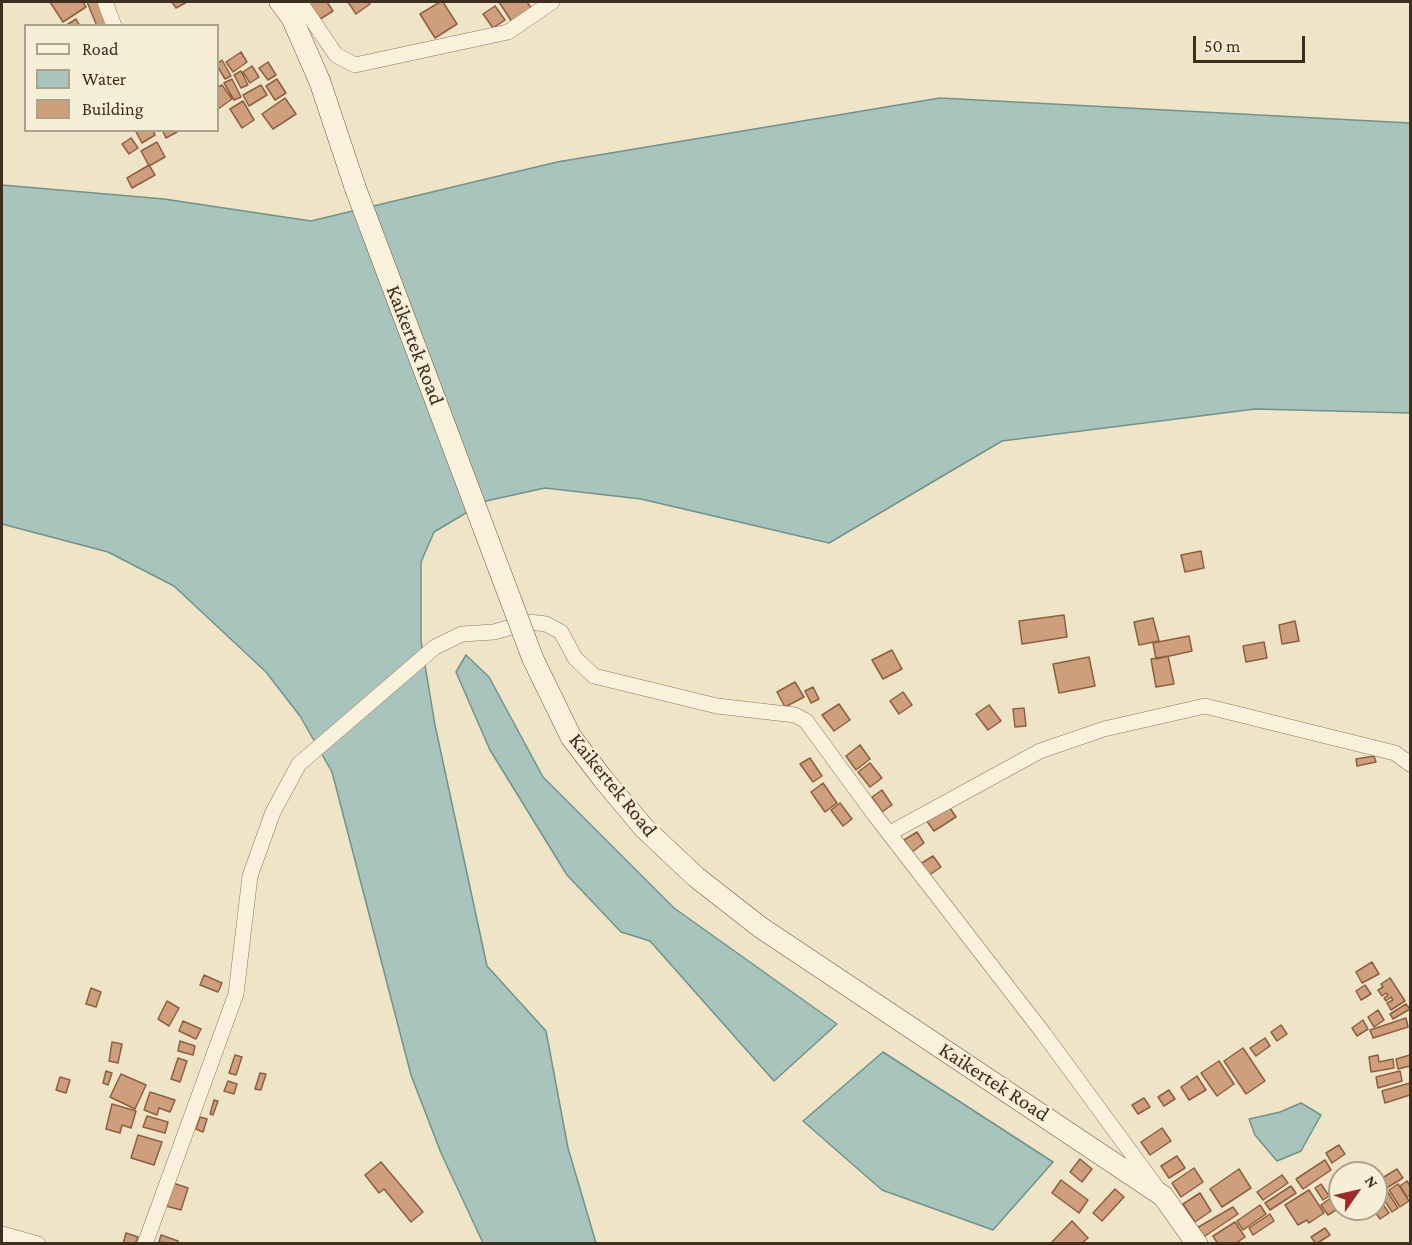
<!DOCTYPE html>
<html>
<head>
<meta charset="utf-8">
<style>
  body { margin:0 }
  #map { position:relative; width:1412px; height:1245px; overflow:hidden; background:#f0e4c8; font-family:"Crimson Pro",serif }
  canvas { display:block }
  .frame { position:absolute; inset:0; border:3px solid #3d2e20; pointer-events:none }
  .legend { position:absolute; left:24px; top:24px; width:195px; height:108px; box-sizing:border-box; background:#f7eed8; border:2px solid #ada18e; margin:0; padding:8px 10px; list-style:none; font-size:18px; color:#3d2e20 }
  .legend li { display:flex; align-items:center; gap:12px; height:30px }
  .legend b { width:30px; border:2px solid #ada18e }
  .north { position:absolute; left:1328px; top:1161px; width:60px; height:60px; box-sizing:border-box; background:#f7eed8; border:2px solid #ada18e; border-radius:50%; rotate:56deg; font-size:16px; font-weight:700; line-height:24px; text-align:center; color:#3d2e20 }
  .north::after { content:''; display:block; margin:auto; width:21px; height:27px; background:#9e2a2b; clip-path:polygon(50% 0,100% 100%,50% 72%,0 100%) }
  .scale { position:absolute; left:1193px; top:36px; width:112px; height:27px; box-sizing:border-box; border:3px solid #3d2e20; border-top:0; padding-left:8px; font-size:18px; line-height:21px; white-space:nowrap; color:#3d2e20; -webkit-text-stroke:4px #f7eed8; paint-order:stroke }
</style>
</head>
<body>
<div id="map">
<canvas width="1412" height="1245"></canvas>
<div class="frame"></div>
<ul class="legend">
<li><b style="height:8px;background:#faf1dc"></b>Road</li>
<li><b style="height:16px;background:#a9c4bc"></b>Water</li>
<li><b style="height:16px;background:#cf9f7d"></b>Building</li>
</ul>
<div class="north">N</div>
<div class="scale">50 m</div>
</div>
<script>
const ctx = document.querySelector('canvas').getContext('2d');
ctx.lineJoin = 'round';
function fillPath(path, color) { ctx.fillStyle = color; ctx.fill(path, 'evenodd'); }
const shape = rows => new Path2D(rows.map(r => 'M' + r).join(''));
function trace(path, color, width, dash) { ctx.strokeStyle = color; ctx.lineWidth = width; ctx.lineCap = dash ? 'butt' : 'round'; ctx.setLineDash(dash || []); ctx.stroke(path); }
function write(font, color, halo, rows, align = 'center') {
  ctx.font = font + ' "Crimson Pro",serif'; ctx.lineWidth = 4.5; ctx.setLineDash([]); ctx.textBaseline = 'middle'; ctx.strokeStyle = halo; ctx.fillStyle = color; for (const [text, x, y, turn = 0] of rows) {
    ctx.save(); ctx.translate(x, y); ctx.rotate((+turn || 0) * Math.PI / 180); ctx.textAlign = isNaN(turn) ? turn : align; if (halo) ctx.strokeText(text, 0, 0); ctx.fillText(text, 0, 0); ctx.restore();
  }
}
const water = shape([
  [940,98,1410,123,1410,413,1255,409,1002,441,829,543,641,499,545,488,486,501,434,532,421,562,421,641,435,725,487,966,546,1031,568,1148,596,1243,483,1243,441,1153,411,1075,332,772,300,716,266,672,174,586,108,552,2,524,2,185,164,199,311,221,557,162,940,98],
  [466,655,489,677,543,777,674,908,837,1024,774,1081,650,941,621,932,567,875,490,750,456,672,466,655],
  [883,1052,1053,1162,993,1230,882,1190,803,1121,883,1052],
  [1301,1103,1321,1115,1301,1151,1277,1161,1255,1135,1249,1119,1280,1112,1301,1103]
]);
const building = shape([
  [50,2,83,2,86,7,63,22,50,2],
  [87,2,99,2,108,26,97,26,87,2],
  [172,2,187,2,176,8,172,2],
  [304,2,327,2,333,11,317,21,304,2],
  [348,2,369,2,370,4,356,14,348,2],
  [440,2,443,2,457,24,435,38,420,14,440,2],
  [499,2,527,2,532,9,512,22,499,2],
  [495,6,505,20,493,28,483,14,495,6],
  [76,19,80,26,65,26,76,19],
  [241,52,247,62,233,72,226,62,241,52],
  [222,60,231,76,225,79,218,67,218,63,222,60],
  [268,62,276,75,268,80,259,68,268,62],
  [252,66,259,77,250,83,243,72,252,66],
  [241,71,248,85,241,88,234,75,241,71],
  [232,79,241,97,234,100,224,83,232,79],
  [277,79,286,93,275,100,266,86,277,79],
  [222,85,232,99,218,109,218,87,222,85],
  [261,85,267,95,249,106,243,95,261,85],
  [285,98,296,114,273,129,262,114,285,98],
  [243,101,254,120,242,128,230,109,243,101],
  [135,130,153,130,155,135,142,143,135,130],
  [162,130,177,130,177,132,166,138,162,130],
  [131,138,138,148,129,154,122,144,131,138],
  [157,142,165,157,149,166,141,151,157,142],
  [149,165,155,175,132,188,127,178,149,165],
  [1201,551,1204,568,1185,572,1181,555,1201,551],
  [1064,615,1067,637,1022,644,1019,621,1064,615],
  [1153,618,1159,641,1139,645,1134,622,1153,618],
  [1295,621,1299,641,1282,644,1279,625,1295,621],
  [1189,636,1192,651,1156,659,1153,643,1189,636],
  [1264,642,1267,658,1246,662,1243,646,1264,642],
  [892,650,902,669,883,679,872,660,892,650],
  [1168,656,1174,684,1156,687,1151,659,1168,656],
  [1089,657,1095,686,1059,693,1053,664,1089,657],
  [795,682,804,697,785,707,777,692,795,682],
  [813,687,819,699,811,703,805,691,813,687],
  [903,692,912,705,899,714,890,701,903,692],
  [839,704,850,720,834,731,822,715,839,704],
  [989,705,1001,721,988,730,976,714,989,705],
  [1024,708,1026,726,1015,727,1013,709,1024,708],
  [860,745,870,759,856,770,846,756,860,745],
  [1374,756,1376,762,1357,766,1356,759,1374,756],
  [810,758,822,776,813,782,800,764,810,758],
  [870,763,882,778,870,787,858,772,870,763],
  [823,783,837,803,825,812,811,792,823,783],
  [882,790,892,805,882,812,872,797,882,790],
  [840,803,852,819,843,826,831,810,840,803],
  [948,805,956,817,934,831,926,820,948,805],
  [917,832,924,843,912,852,904,840,917,832],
  [933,856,941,867,928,876,920,864,933,856],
  [1372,962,1379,974,1362,983,1356,972,1372,962],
  [204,975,222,983,218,992,200,985,204,975],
  [1390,978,1405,1001,1391,1010,1387,1003,1393,1000,1391,997,1386,1001,1384,998,1388,995,1386,993,1382,996,1378,990,1383,987,1381,984,1390,978],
  [1365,985,1371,994,1361,1000,1356,991,1365,985],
  [91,988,101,992,96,1007,86,1004,91,988],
  [167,1001,179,1008,169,1026,158,1019,167,1001],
  [1406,1004,1410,1009,1393,1019,1390,1014,1406,1004],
  [1378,1010,1384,1020,1374,1027,1368,1017,1378,1010],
  [1406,1018,1408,1027,1373,1038,1370,1030,1406,1018],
  [1363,1020,1368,1029,1357,1036,1352,1028,1363,1020],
  [183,1021,201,1029,196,1039,179,1031,183,1021],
  [1281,1025,1287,1034,1277,1041,1271,1032,1281,1025],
  [1265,1038,1270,1046,1256,1056,1250,1048,1265,1038],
  [180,1041,195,1046,193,1055,178,1051,180,1041],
  [112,1042,122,1044,118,1063,109,1061,112,1042],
  [1243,1048,1265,1081,1246,1094,1224,1061,1243,1048],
  [235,1055,242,1057,236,1075,229,1073,235,1055],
  [1378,1055,1379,1062,1393,1059,1394,1068,1371,1072,1369,1057,1378,1055],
  [1410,1055,1410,1066,1398,1069,1396,1059,1410,1055],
  [178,1058,187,1061,180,1082,171,1079,178,1058],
  [1219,1061,1234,1084,1217,1096,1201,1073,1219,1061],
  [106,1071,112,1073,108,1085,103,1083,106,1071],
  [1400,1071,1402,1081,1378,1088,1376,1077,1400,1071],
  [260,1073,266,1074,261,1090,255,1089,260,1073],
  [121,1074,146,1085,135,1109,110,1097,121,1074],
  [1197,1076,1206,1090,1189,1100,1181,1087,1197,1076],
  [60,1077,70,1080,66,1093,56,1090,60,1077],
  [228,1081,237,1084,234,1094,224,1091,228,1081],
  [1410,1083,1410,1095,1385,1103,1382,1091,1410,1083],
  [1169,1090,1175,1099,1164,1106,1158,1097,1169,1090],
  [150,1092,175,1100,170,1112,159,1108,157,1115,144,1110,150,1092],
  [1144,1098,1150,1107,1138,1114,1132,1105,1144,1098],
  [214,1100,218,1101,213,1115,210,1114,214,1100],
  [112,1104,136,1111,131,1128,122,1125,120,1133,106,1129,112,1104],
  [147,1116,168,1122,165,1133,143,1127,147,1116],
  [200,1117,207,1119,203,1132,196,1129,200,1117],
  [1162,1128,1171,1141,1150,1155,1141,1142,1162,1128],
  [138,1135,162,1142,154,1165,131,1158,138,1135],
  [1339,1145,1345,1154,1332,1163,1326,1153,1339,1145],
  [1177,1156,1185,1168,1169,1178,1161,1166,1177,1156],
  [1080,1159,1092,1169,1082,1182,1070,1172,1080,1159],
  [1325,1160,1331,1170,1303,1189,1296,1179,1325,1160],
  [381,1162,423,1212,411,1222,384,1189,379,1193,365,1175,381,1162],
  [1194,1168,1203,1182,1181,1197,1172,1183,1194,1168],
  [1239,1169,1251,1188,1222,1207,1210,1189,1239,1169],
  [1397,1169,1403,1178,1385,1189,1379,1180,1397,1169],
  [1282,1175,1288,1183,1263,1200,1257,1192,1282,1175],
  [1061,1180,1088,1200,1079,1213,1052,1193,1061,1180],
  [1407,1181,1410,1186,1410,1195,1407,1197,1400,1186,1407,1181],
  [173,1183,188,1188,181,1210,166,1206,173,1183],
  [1321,1184,1329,1196,1323,1200,1315,1188,1321,1184],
  [1398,1184,1409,1201,1400,1207,1389,1190,1398,1184],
  [1291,1186,1296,1193,1270,1210,1265,1203,1291,1186],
  [1115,1189,1124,1197,1102,1221,1093,1213,1115,1189],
  [1309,1190,1324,1213,1309,1223,1307,1220,1298,1225,1285,1205,1309,1190],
  [1387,1191,1398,1208,1392,1212,1381,1195,1387,1191],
  [1200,1193,1211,1211,1195,1222,1183,1204,1200,1193],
  [1332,1197,1339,1208,1328,1215,1321,1205,1332,1197],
  [1378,1197,1389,1213,1380,1219,1373,1209,1376,1209,1378,1197],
  [1260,1205,1266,1214,1243,1230,1237,1221,1260,1205],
  [1233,1207,1238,1214,1202,1238,1195,1229,1233,1207],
  [1270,1214,1274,1221,1253,1235,1249,1228,1270,1214],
  [1072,1221,1088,1238,1081,1244,1050,1244,1072,1221],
  [1235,1222,1245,1237,1235,1244,1218,1244,1213,1236,1235,1222],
  [1325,1228,1330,1235,1316,1244,1311,1237,1325,1228],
  [126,1233,138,1237,135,1244,123,1244,126,1233],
  [161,1235,178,1241,177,1244,159,1242,161,1235]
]);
const minor = shape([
  [105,2,114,26],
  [300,2,336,55,355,65,508,32,552,2],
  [890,833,1040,751,1104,729,1205,706,1395,753,1410,764],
  [2,1234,38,1244],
  [145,1244,236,994,250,876,273,812,299,764,435,647,462,634,494,632,529,622,546,624,561,632,575,658,594,676,717,706,795,715,806,721,874,814,1044,1034,1157,1188]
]);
const secondary = shape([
  [280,2,292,18,320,82,355,187],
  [533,659,571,737,603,779,644,828,696,877,760,927,1163,1196,1197,1244]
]);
const secondaryBridge = shape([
  [355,187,533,659]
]);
const streetNames = [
  ["Kaikertek Road",415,345,69],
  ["Kaikertek Road",613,785,51],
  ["Kaikertek Road",994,1082,33]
];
fillPath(water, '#a9c4bc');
trace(water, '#6f938a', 1.5);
fillPath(building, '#cf9f7d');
trace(building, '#8d5f41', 1.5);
trace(minor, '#8d765c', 16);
trace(secondary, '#6f573f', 22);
trace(minor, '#faf1dc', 15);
trace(secondary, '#faf1dc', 21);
trace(secondaryBridge, '#6f573f', 22, []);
trace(secondaryBridge, '#faf1dc', 21);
write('21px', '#3d2e20', '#f7eed8', streetNames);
</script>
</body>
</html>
